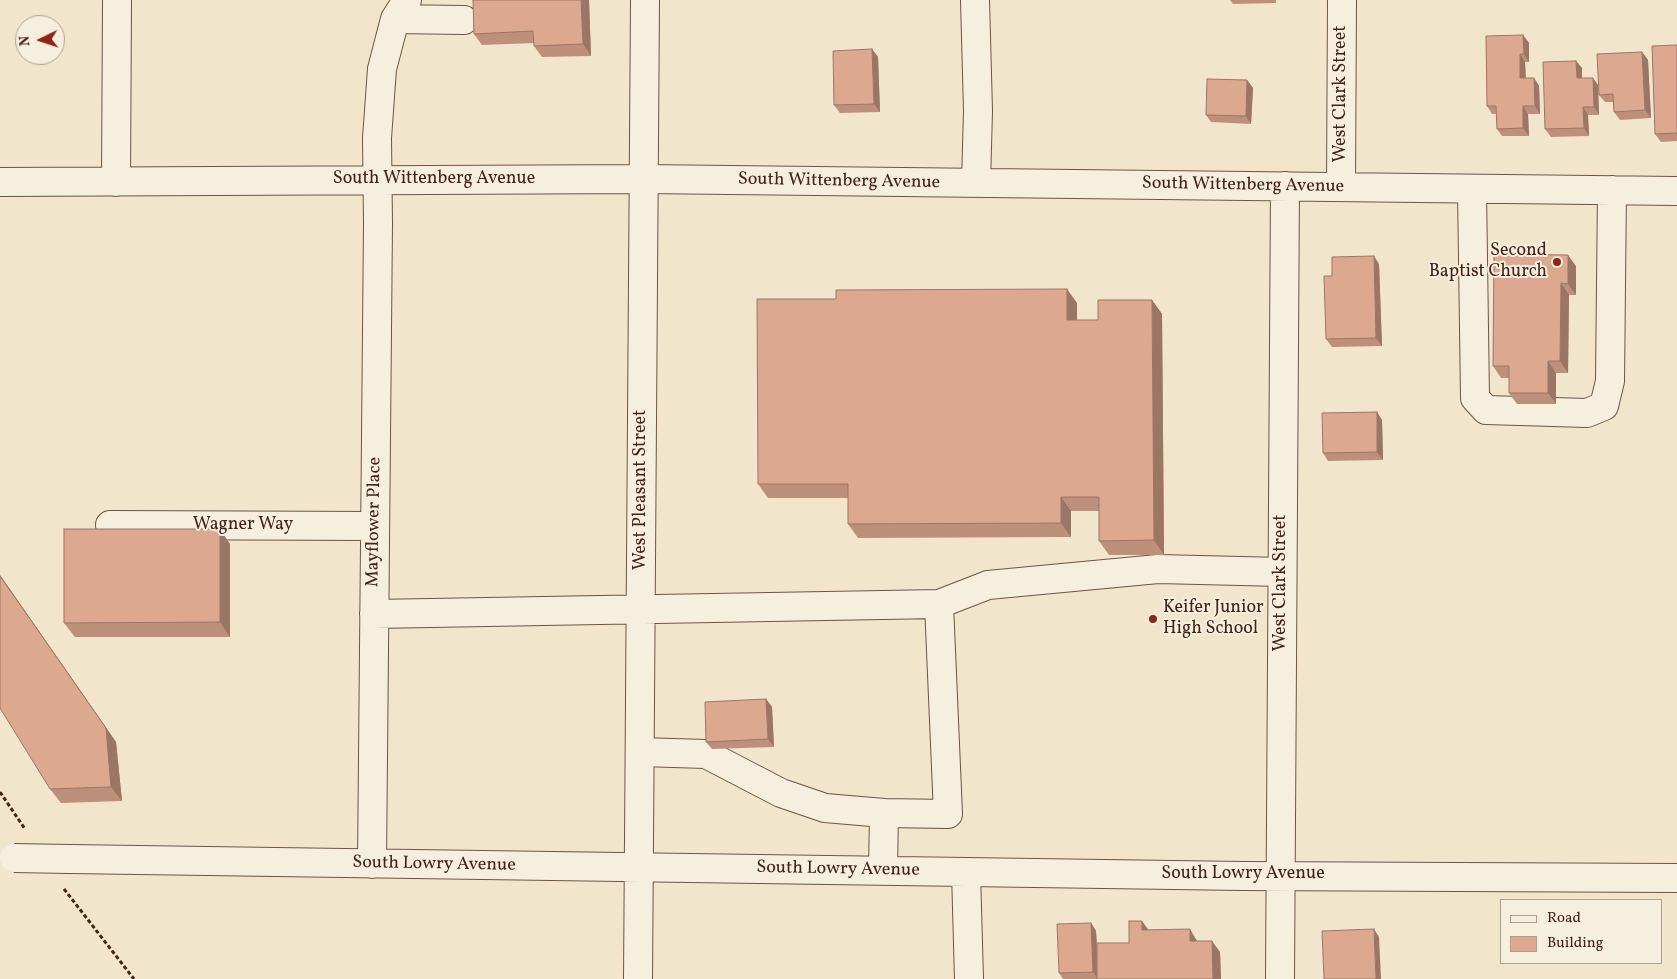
<!DOCTYPE html>
<html>
<head>
<meta charset="utf-8">
<style>
  body { margin:0 }
  #map { position:relative; width:1677px; height:979px; overflow:hidden; background:#f1e6cc; font-family:Vollkorn,serif }
  canvas { display:block }
  .legend { position:absolute; left:1500px; top:899px; width:162px; height:65px; box-sizing:border-box; background:#f6efde; border:1px solid #ae9e8f; margin:0; padding:6px 9px; list-style:none; font-size:15px; color:#432418 }
  .legend li { display:flex; align-items:center; gap:10px; height:25px }
  .legend b { width:25px; border:1px solid #ae9e8f }
  .north { position:absolute; left:15px; top:15px; width:50px; height:50px; box-sizing:border-box; background:#f6efde; border:1px solid #ae9e8f; border-radius:50%; rotate:266deg; font-size:14px; font-weight:700; line-height:20px; text-align:center; color:#432418 }
  .north::after { content:''; display:block; margin:auto; width:18px; height:22px; background:#8f2418; clip-path:polygon(50% 0,100% 100%,50% 72%,0 100%) }
</style>
</head>
<body>
<div id="map">
<canvas width="1677" height="979"></canvas>
<ul class="legend">
<li><b style="height:6px;background:#f6efde"></b>Road</li>
<li><b style="height:14px;background:#dda890"></b>Building</li>
</ul>
<div class="north">N</div>
</div>
<script>
const ctx = document.querySelector('canvas').getContext('2d');
ctx.lineJoin = 'round';
const shape = rows => new Path2D(rows.map(r => 'M' + r).join(''));
function trace(path, color, width, dash) { ctx.strokeStyle = color; ctx.lineWidth = width; ctx.lineCap = dash ? 'butt' : 'round'; ctx.setLineDash(dash || []); ctx.stroke(path); }
function fillPath(path, color) { ctx.fillStyle = color; ctx.fill(path, 'evenodd'); }
function write(font, color, halo, rows, align = 'center') {
  ctx.font = font + ' Vollkorn,serif'; ctx.lineWidth = 4; ctx.setLineDash([]); ctx.textBaseline = 'middle'; ctx.strokeStyle = halo; ctx.fillStyle = color; for (const [text, x, y, turn = 0] of rows) {
    ctx.save(); ctx.translate(x, y); ctx.rotate((+turn || 0) * Math.PI / 180); ctx.textAlign = isNaN(turn) ? turn : align; if (halo) ctx.strokeText(text, 0, 0); ctx.fillText(text, 0, 0); ctx.restore();
  }
}
const path = shape([
  [0,792,25,829],
  [64,889,134,979]
]);
const minor = shape([
  [975,0,978,111,976,183],
  [395,19,464,20],
  [0,182,644,179,1677,191],
  [116,182,117,0],
  [1341,187,1342,0],
  [1472,189,1475,398,1486,410,1587,413,1604,406,1610,381,1612,190],
  [110,525,375,526],
  [374,614,939,604,988,585,1158,569,1282,572],
  [640,752,706,754,781,793,825,808,884,813,883,871],
  [884,813,948,814,939,604],
  [69,859,1242,876,1677,878],
  [372,864,378,223,377,138,382,69,395,19,407,0],
  [966,872,969,979],
  [638,979,645,0],
  [1280,979,1285,186]
]);
const minorBridge = shape([
  [14,858,69,859]
]);
const wall = shape([
  [589,0,591,56,542,57,534,46,534,43,482,45,474,34],
  [1230,0,1276,0,1276,3,1233,4],
  [1523,35,1529,43,1529,62,1525,62,1526,78,1534,78,1539,86,1540,114,1528,114,1529,136,1502,136,1497,129,1496,114,1492,114,1487,106],
  [1677,45,1677,141,1661,142,1655,134],
  [872,49,878,57,880,112,840,113,834,105],
  [1642,52,1648,60,1651,118,1620,120,1614,112,1613,102,1605,102,1599,95],
  [1576,61,1582,68,1582,78,1593,78,1598,85,1599,115,1588,115,1589,136,1551,137,1545,129],
  [1247,80,1253,88,1251,124,1211,122,1206,115],
  [1494,254,1576,266,1576,295,1569,295,1568,373,1556,373,1556,404,1517,404,1509,393,1509,378,1501,378,1493,366],
  [1379,264,1382,346,1332,347,1326,339,1332,276],
  [1152,300,1162,314,1164,555,1109,555,1099,541,1099,511,1071,511,1071,537,858,538,848,524,848,498,768,498,758,484,1077,303,1077,320,1098,320],
  [1377,412,1382,420,1383,460,1328,461,1323,453],
  [230,544,230,637,75,637,64,623],
  [0,575,116,742,122,801,61,803,50,789],
  [766,699,772,707,774,747,712,749,706,742],
  [1091,923,1096,931,1097,943,1129,943,1148,930,1197,941,1220,952,1221,979,1063,979,1059,973]
]);
const shadedWall = shape([
  [581,0,589,0,591,56,583,44],
  [1523,35,1529,43,1529,62,1524,54],
  [872,49,878,57,880,112,874,104],
  [1642,52,1648,60,1651,118,1645,110],
  [1520,54,1525,62,1526,86,1520,78],
  [1576,61,1582,68,1582,86,1577,78],
  [1534,78,1539,86,1540,114,1535,106],
  [1593,78,1598,85,1599,115,1594,107],
  [1247,80,1253,88,1251,124,1246,116],
  [1523,106,1528,114,1529,136,1523,128],
  [1583,107,1588,115,1589,136,1584,128],
  [1568,255,1576,266,1576,295,1568,284],
  [1374,256,1379,264,1382,346,1376,338],
  [1561,283,1569,295,1568,373,1560,361],
  [1067,289,1077,303,1077,335,1067,320],
  [1152,300,1162,314,1164,555,1154,540],
  [1548,361,1556,373,1556,404,1548,393],
  [1377,412,1382,420,1383,460,1377,452],
  [1061,497,1071,511,1071,537,1061,523],
  [220,529,230,544,230,637,220,622],
  [0,575,116,742,122,801,111,787],
  [766,699,772,707,774,747,768,739],
  [1142,921,1150,932,1142,930],
  [1091,923,1096,931,1098,979,1093,972],
  [1190,929,1197,941,1190,941],
  [1374,929,1379,937,1381,979,1376,979],
  [1212,941,1220,952,1221,979,1213,979]
]);
const building = shape([
  [473,0,581,0,583,44,534,46,533,31,474,34,473,0],
  [1523,35,1524,54,1520,54,1520,78,1534,78,1535,106,1523,106,1523,128,1497,129,1496,106,1487,106,1486,36,1523,35],
  [1677,45,1677,133,1655,134,1652,46,1677,45],
  [872,49,874,104,834,105,833,51,872,49],
  [1642,52,1645,110,1614,112,1613,94,1599,95,1597,54,1642,52],
  [1576,61,1577,78,1593,78,1594,107,1583,107,1584,128,1545,129,1543,62,1576,61],
  [1207,79,1247,80,1246,116,1206,115,1207,79],
  [1494,254,1568,255,1568,284,1561,283,1560,361,1548,361,1548,393,1509,393,1509,366,1493,366,1494,254],
  [1374,256,1376,338,1326,339,1324,276,1332,276,1332,257,1374,256],
  [1067,289,1067,320,1098,320,1098,300,1152,300,1154,540,1099,541,1099,497,1061,497,1061,523,848,524,848,484,758,484,757,299,836,299,836,290,1067,289],
  [1377,412,1377,452,1323,453,1322,413,1377,412],
  [64,529,220,529,220,622,64,623,64,529],
  [0,576,106,728,111,787,50,789,0,708,0,576],
  [766,699,768,739,706,742,705,702,766,699],
  [1129,921,1142,921,1142,930,1190,929,1190,941,1212,941,1213,979,1097,979,1097,943,1129,943,1129,921],
  [1091,923,1093,972,1059,973,1057,924,1091,923],
  [1374,929,1376,979,1324,979,1322,931,1374,929]
]);
const markers = [
  [1557,262,5,"#8f2418"],
  [1153,619,5,"#8f2418"]
];
const streetNames = [
  ["West Clark Street",1342,94,-90],
  ["South Wittenberg Avenue",434,180],
  ["South Wittenberg Avenue",839,182,1],
  ["South Wittenberg Avenue",1243,186,1],
  ["West Pleasant Street",642,490,-90],
  ["Mayflower Place",375,522,-89],
  ["Wagner Way",243,526],
  ["West Clark Street",1282,583,-90],
  ["South Lowry Avenue",434,865,1],
  ["South Lowry Avenue",838,870,1],
  ["South Lowry Avenue",1243,875]
];
const poiNames = [
  ["Second",1547,252],
  ["Baptist Church",1547,273],
  ["Keifer Junior",1163,609,"left"],
  ["High School",1163,630,"left"]
];
trace(minor, '#6e5445', 30);
trace(path, '#432418', 3, [4, 2.5]);
trace(minor, '#f6efde', 28);
trace(minorBridge, '#6e5445', 30, []);
trace(minorBridge, '#f6efde', 28);
fillPath(wall, '#be907c');
fillPath(shadedWall, '#9b7665');
fillPath(building, '#dda890');
trace(building, '#9b7665', 1);
for (const [x, y, r, color] of markers) { const dot = new Path2D(); dot.arc(x, y, r, 0, 2 * Math.PI); ctx.fillStyle = color; ctx.fill(dot); trace(dot, '#f6efde', 2); }
write('18px', '#432418', '#f6efde', streetNames);
write('18px', '#432418', '#f6efde', poiNames, 'right');
</script>
</body>
</html>
